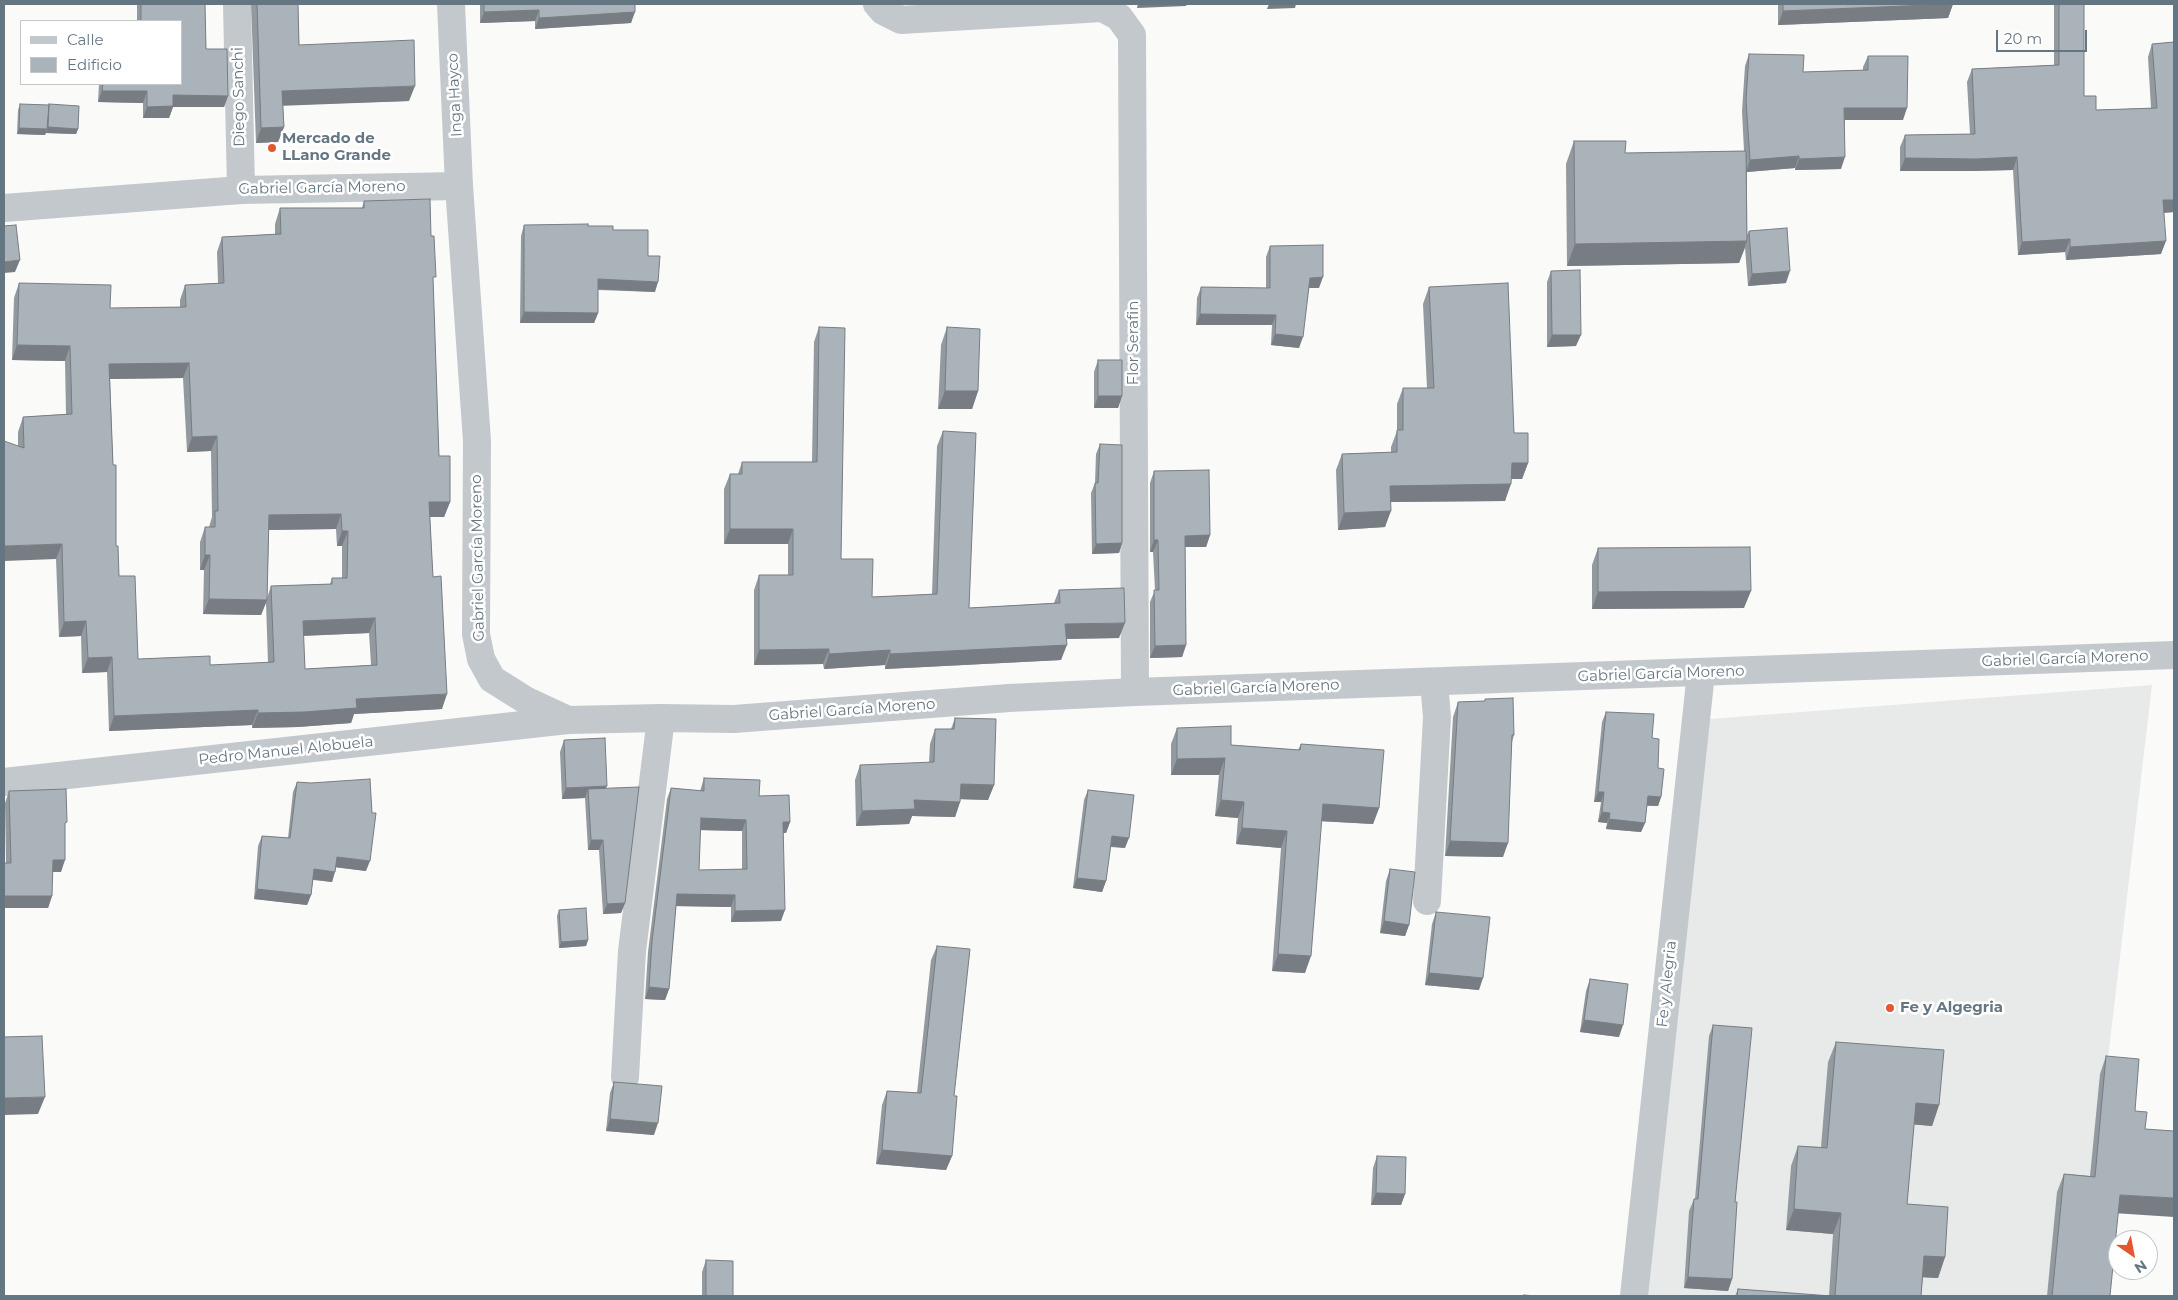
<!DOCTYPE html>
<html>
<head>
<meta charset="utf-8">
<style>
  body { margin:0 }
  #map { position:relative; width:2178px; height:1300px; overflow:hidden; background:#fafaf8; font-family:Montserrat,sans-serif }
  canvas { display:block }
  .frame { position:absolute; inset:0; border:5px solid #657683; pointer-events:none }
  .legend { position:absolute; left:20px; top:20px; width:162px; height:65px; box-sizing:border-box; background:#fff; border:1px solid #c1c8cd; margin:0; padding:6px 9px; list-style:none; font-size:15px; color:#657683 }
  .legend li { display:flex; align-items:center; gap:10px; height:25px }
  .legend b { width:25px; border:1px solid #c1c8cd }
  .north { position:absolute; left:2108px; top:1230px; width:50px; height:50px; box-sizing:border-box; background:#fff; border:1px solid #c1c8cd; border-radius:50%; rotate:147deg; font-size:14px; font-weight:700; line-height:20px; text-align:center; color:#657683 }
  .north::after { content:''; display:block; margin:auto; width:18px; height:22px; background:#e4572e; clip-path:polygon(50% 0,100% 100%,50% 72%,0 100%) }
  .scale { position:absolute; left:1996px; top:30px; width:91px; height:22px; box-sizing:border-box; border:2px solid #657683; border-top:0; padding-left:6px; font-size:15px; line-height:18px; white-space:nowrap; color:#657683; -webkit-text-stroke:4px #fff; paint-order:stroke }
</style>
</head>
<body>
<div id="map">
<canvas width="2178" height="1300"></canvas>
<div class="frame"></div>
<ul class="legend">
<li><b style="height:6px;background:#c3c8cc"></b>Calle</li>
<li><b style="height:14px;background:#aab3b9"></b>Edificio</li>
</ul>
<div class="north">N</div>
<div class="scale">20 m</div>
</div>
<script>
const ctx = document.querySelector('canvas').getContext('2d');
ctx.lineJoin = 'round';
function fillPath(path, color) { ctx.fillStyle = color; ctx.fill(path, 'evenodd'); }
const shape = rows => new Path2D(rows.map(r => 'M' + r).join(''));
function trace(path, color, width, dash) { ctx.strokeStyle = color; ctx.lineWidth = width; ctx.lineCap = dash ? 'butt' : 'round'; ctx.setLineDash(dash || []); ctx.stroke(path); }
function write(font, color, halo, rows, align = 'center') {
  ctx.font = font + ' Montserrat,sans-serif'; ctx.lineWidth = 5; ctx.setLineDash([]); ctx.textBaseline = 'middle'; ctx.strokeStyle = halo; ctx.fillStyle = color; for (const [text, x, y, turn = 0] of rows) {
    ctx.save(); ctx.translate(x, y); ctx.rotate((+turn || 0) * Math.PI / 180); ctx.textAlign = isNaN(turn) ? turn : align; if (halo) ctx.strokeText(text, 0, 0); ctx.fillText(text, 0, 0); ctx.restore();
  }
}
const built = shape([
  [2152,685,2080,1296,1637,1296,1697,720]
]);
const minor = shape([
  [237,4,241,190],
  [451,4,459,186],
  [877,4,883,11,901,20,1102,8,1119,17,1132,35,1135,692],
  [4,782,568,720],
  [1427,901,1437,717,1434,682],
  [625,1077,632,951,661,718],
  [1634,1296,1701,673]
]);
const tertiary = shape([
  [4,208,241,190,459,186,477,441,476,634,481,659,492,679,527,701,568,720,661,718,734,719,1009,698,1135,692,2174,655]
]);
const wall = shape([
  [137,4,205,4,206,49,228,96,224,107,173,107,169,118,143,118,143,103,98,102,99,84,181,84,181,21,137,21],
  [251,4,298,4,299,45,409,101,283,105,284,127,278,142,256,143],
  [480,4,635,4,631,23,535,29,535,21,480,23],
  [1778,4,1953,4,1948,18,1778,25],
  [2054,4,2084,4,2084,96,2096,110,2151,108,2148,57,2152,44,2174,42,2174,212,2164,213,2161,254,2066,260,2065,252,2018,255,2013,170,1971,171,1900,171,1900,147,1905,135,1970,134,1967,82,1972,69,2054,65],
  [1749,54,1803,72,1863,70,1863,67,1868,56,1903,120,1845,120,1841,169,1795,170,1795,168,1747,172,1747,235,1749,231,1786,283,1748,286,1745,248,1739,263,1567,266,1566,164,1574,141,1625,153,1744,151,1742,111,1745,66],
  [20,104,78,129,76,134,46,133,45,135,17,134,18,110],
  [364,201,433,284,439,456,450,502,444,517,430,517,433,577,442,709,354,714,351,723,298,727,252,728,252,725,109,731,107,672,82,673,81,636,59,637,56,559,18,446,18,432,23,417,66,414,65,361,12,360,14,298,19,283,110,308,180,307,180,300,185,285,218,283,217,252,222,237,275,234,275,224,280,208,362,208],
  [183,378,187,452,211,451,212,517,209,527,205,527,200,542,200,570,204,570,203,614,261,615,266,603,268,663,210,665,138,659,119,576,116,546,110,379],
  [336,529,337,546,342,546,342,578,332,578,330,584,271,586,267,598,269,530],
  [369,633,371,665,305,669,303,636],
  [524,225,588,226,613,230,648,256,655,292,598,290,598,313,594,323,520,323,521,236],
  [1270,246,1319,288,1309,288,1299,348,1271,345,1272,325,1196,325,1197,298,1201,287,1266,288,1266,257],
  [1551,271,1576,346,1547,347,1547,282],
  [1429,287,1514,433,1528,463,1522,479,1511,479,1505,501,1391,502,1385,527,1338,530,1336,470,1342,454,1391,452,1391,447,1397,431,1397,404,1403,388,1427,388,1423,304],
  [819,327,841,559,872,597,932,594,937,446,943,431,969,608,1054,603,1059,590,1119,638,1066,639,1061,660,885,669,885,665,824,669,823,664,754,665,754,590,759,575,788,575,788,544,724,544,724,489,730,474,738,474,742,462,812,462,814,342],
  [947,327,978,391,972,409,938,409,941,345],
  [1098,360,1122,396,1118,408,1094,408,1094,372],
  [1100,444,1122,543,1119,553,1092,554,1091,493,1095,483,1096,454],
  [1154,471,1210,535,1206,547,1185,547,1186,645,1182,657,1150,658,1150,602,1155,590,1153,552,1150,552,1150,483],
  [1598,548,1744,608,1592,609,1592,565],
  [1485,699,1514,735,1512,742,1503,857,1445,856,1453,717,1458,702,1485,701],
  [1606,712,1652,738,1658,768,1661,797,1658,806,1647,806,1645,823,1641,832,1606,829,1607,823,1598,822,1601,802,1594,802,1602,722],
  [955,718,994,785,988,800,960,799,960,802,955,817,912,816,909,824,856,826,855,780,860,765,929,763,930,744,935,729,951,729],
  [1177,728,1231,745,1298,750,1301,744,1379,808,1373,824,1321,821,1305,973,1272,971,1281,848,1236,844,1238,818,1215,816,1219,775,1171,775,1171,744],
  [564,740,606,788,625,903,621,913,603,914,599,850,588,850,585,798,562,799,560,752],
  [704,778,759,796,790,822,786,833,783,833,781,921,731,922,731,907,676,906,669,989,665,1000,645,999,648,952,667,799,671,788,700,791],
  [700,830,742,831,742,869,699,870],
  [297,782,366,871,336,867,332,882,313,880,311,895,307,905,254,899,258,846,262,836,288,838,293,792],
  [1088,790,1125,848,1110,847,1106,881,1102,892,1073,888,1084,800],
  [9,791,65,830,61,872,52,872,52,896,48,908,4,908,4,863,6,863,5,803],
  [1390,869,1409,925,1405,936,1380,933,1386,881],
  [559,910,588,940,586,946,559,948,557,916],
  [1436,912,1479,990,1425,985,1432,924],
  [937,946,952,1156,946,1170,876,1164,882,1105,887,1091,917,1093,931,960],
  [1590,979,1619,1037,1580,1032,1586,991],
  [1713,1025,1735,1202,1732,1279,1728,1291,1684,1288,1689,1211,1694,1199,1695,1199,1709,1036],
  [1836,1042,1939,1105,1932,1126,1914,1124,1907,1204,1945,1257,1938,1278,1923,1277,1921,1296,1735,1296,1738,1289,1829,1296,1833,1234,1786,1230,1791,1166,1798,1146,1821,1147,1828,1062],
  [2106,1056,2110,1296,2047,1296,2057,1192,2064,1174,2090,1176,2100,1074],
  [614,1082,654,1135,606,1131,610,1093],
  [1377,1156,1405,1194,1401,1205,1371,1205,1373,1168],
  [706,1260,733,1296,702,1296,702,1272]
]);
const shadedWall = shape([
  [1138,4,1187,4,1186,6,1137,8],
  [1269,4,1296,4,1295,8,1267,9],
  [1953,4,1948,18,1778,25,1783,11],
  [539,10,535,21,480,23,484,12],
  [635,12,631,23,535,29,539,18],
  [415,86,409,101,277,106,282,91],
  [102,91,147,91,143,103,98,102],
  [173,95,228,96,224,107,173,107,169,118,143,118,147,107],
  [1844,108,1907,108,1903,120,1840,120],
  [48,127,78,129,76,134,46,133],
  [284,127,278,142,256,143,261,128],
  [19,128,47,129,45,135,17,134],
  [1799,156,1795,168,1746,172,1750,160],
  [1845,157,1841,169,1795,170,1799,159],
  [2017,157,2013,170,1971,171,1900,171,1905,158],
  [2163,200,2174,200,2174,212,2159,213],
  [2070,239,2065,252,2018,255,2022,242],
  [1747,241,1739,263,1567,266,1575,244],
  [2166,241,2161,254,2066,260,2070,247],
  [20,260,15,272,4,273,4,262],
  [1790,271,1786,283,1748,286,1752,274],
  [1323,277,1319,288,1306,288,1310,278],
  [598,279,658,282,655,292,594,289],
  [524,312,598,313,594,323,520,323],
  [1200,314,1276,315,1272,325,1196,325],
  [1275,334,1303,337,1299,348,1271,345],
  [1552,335,1581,335,1576,346,1547,347],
  [17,345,70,346,65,361,12,360],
  [189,363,183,378,104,379,109,364],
  [945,391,978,391,972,409,938,409],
  [1098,396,1122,396,1118,408,1094,408],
  [217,436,211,451,187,452,192,437],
  [1512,463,1528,463,1522,479,1506,479],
  [1511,484,1505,501,1384,502,1390,486],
  [429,502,450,502,444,517,424,517],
  [1391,511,1385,527,1338,530,1344,513],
  [341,514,336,529,264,530,269,515],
  [730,529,793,529,788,544,724,544],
  [342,531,348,531,342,546,337,546],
  [1210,535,1206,547,1180,547,1185,536],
  [1154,540,1158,540,1153,552,1150,552],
  [1122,543,1119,553,1092,554,1096,544],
  [62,544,56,559,4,561,4,546],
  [205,555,210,555,204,570,200,570],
  [1751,591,1744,608,1592,609,1598,592],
  [209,599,267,600,261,615,203,614],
  [375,618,369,633,297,636,303,621],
  [86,621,81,636,59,637,64,622],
  [1125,623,1119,638,1060,639,1065,624],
  [1067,645,1061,660,885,669,890,654],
  [1186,645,1182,657,1150,658,1155,646],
  [829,649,823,664,754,665,759,650],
  [890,650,885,665,824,669,829,654],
  [112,657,107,672,82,673,88,658],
  [447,694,442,709,354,714,351,723,298,727,252,728,258,713,356,699],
  [258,710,252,725,109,731,114,716],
  [1225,758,1219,775,1171,775,1177,759],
  [961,784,994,785,988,800,955,799],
  [607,786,602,797,588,789,585,798,562,799,566,788],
  [1598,792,1604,792,1601,802,1594,802],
  [1648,796,1661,797,1658,806,1644,805],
  [914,800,960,802,955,817,912,816,909,824,856,826,862,811],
  [1221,800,1244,802,1238,818,1215,816],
  [1323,804,1379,808,1373,824,1317,821],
  [1602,812,1610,813,1607,823,1598,822],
  [701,818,746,820,742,831,696,830],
  [1609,819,1645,823,1641,832,1606,829],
  [783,822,790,822,786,833,779,833],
  [1242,828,1287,831,1281,848,1236,844],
  [1112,836,1129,838,1125,848,1108,846],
  [591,840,603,840,599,850,588,850],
  [1450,841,1508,843,1503,857,1445,856],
  [337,857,370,861,366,871,333,867],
  [53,860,65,860,61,872,48,872],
  [314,869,335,872,332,882,310,879],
  [1077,878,1106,881,1102,892,1073,888],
  [257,889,311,895,307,905,254,899],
  [677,894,735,895,731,907,673,906],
  [4,896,52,896,48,908,4,908],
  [625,903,621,913,603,914,607,904],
  [785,910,781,921,731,922,735,911],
  [1384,921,1409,925,1405,936,1380,933],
  [588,940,586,946,559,948,561,942],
  [1278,954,1311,956,1305,973,1272,971],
  [1429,973,1483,978,1479,990,1425,985],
  [649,987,669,989,665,1000,645,999],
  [1584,1020,1623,1025,1619,1037,1580,1032],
  [45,1097,38,1114,4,1115,4,1098],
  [1916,1103,1939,1105,1932,1126,1908,1124],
  [610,1119,658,1123,654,1135,606,1131],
  [882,1150,952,1156,946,1170,876,1164],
  [1376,1193,1405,1194,1401,1205,1371,1205],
  [2120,1195,2174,1198,2174,1217,2113,1213],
  [1794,1209,1841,1213,1833,1234,1786,1230],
  [1924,1256,1945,1257,1938,1278,1916,1277],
  [1688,1277,1732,1279,1728,1291,1684,1288]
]);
const building = shape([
  [141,4,205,4,206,49,227,49,228,96,173,95,173,106,147,107,147,91,102,91,103,84,181,84,181,21,141,21,141,4],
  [257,4,298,4,299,45,414,40,415,86,282,91,284,127,261,128,257,4],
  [484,4,635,4,635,12,539,18,539,10,484,12,484,4],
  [1783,4,1953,4,1783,11,1783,4],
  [2059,4,2084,4,2084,96,2096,96,2096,110,2157,108,2152,44,2174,42,2174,200,2163,200,2166,241,2070,247,2070,239,2022,242,2017,157,1976,159,1905,158,1905,135,1975,134,1972,69,2059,65,2059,4],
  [1749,54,1804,55,1803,72,1868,70,1868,56,1908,56,1907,108,1844,108,1845,157,1799,159,1799,156,1750,160,1746,100,1749,54],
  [20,104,49,105,47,129,19,128,20,104],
  [49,104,79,106,78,129,48,127,49,104],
  [1574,141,1626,141,1625,153,1746,151,1747,241,1575,244,1574,141],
  [430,199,431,236,434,236,436,277,433,277,439,456,450,456,450,502,429,502,433,577,441,576,447,694,356,699,357,708,304,712,258,713,258,710,114,716,112,657,88,658,86,621,64,622,62,544,4,546,4,441,24,448,23,417,72,414,70,346,17,345,19,283,111,285,110,308,186,307,185,285,224,283,222,237,281,234,280,208,364,208,364,201,430,199],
  [189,363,192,437,217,436,218,511,215,511,215,527,205,527,205,555,210,555,209,599,267,600,269,515,341,514,342,531,348,531,347,578,332,578,332,584,271,586,274,662,210,665,210,656,138,659,135,576,119,576,118,546,116,546,116,465,113,465,109,364,189,363],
  [375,618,377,665,305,669,303,621,375,618],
  [588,224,588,226,613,226,613,230,648,230,648,256,660,256,658,282,598,279,598,313,524,312,524,225,588,224],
  [16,225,20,260,4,262,4,226,16,225],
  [1787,228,1790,271,1752,274,1749,231,1787,228],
  [1323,245,1323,277,1310,278,1303,337,1275,334,1276,315,1200,314,1201,287,1270,288,1270,246,1323,245],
  [1580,270,1581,335,1552,335,1551,271,1580,270],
  [1508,283,1514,433,1528,433,1528,463,1512,463,1511,484,1390,486,1391,511,1344,513,1342,454,1397,452,1397,430,1403,430,1403,388,1434,388,1429,287,1508,283],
  [819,327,845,328,841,559,873,559,872,597,937,594,943,431,976,433,969,608,1060,603,1059,590,1124,588,1125,623,1065,624,1067,645,890,654,890,650,829,654,829,649,759,650,759,575,793,575,793,529,730,529,730,474,742,474,742,462,817,462,819,327],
  [947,327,980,329,978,391,945,391,947,327],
  [1098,360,1122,360,1122,396,1098,396,1098,360],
  [1100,444,1122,445,1122,543,1096,544,1095,483,1098,483,1100,444],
  [1209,470,1210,535,1185,536,1186,645,1155,646,1154,590,1159,590,1158,540,1154,540,1154,471,1209,470],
  [1750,547,1751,591,1598,592,1598,548,1750,547],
  [1513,698,1514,735,1512,735,1508,843,1450,841,1458,702,1485,701,1485,699,1513,698],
  [1606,712,1654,714,1652,738,1659,739,1658,768,1664,769,1661,797,1648,796,1645,823,1609,819,1610,813,1602,812,1604,792,1598,792,1606,712],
  [955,718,996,719,994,785,961,784,960,802,914,800,915,809,862,811,860,765,934,762,935,729,954,729,955,718],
  [1231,726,1231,745,1300,750,1301,744,1384,750,1379,808,1323,804,1311,956,1278,954,1287,831,1242,828,1244,802,1221,800,1225,758,1177,759,1177,728,1231,726],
  [605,738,607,786,566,788,564,740,605,738],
  [704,778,760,780,759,796,789,795,790,822,783,822,785,910,735,911,735,895,677,894,669,989,649,987,652,941,671,788,704,791,704,778],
  [701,818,746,820,747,869,699,870,701,818],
  [370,779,372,813,376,813,370,861,337,857,335,872,314,869,311,895,257,889,262,836,290,838,297,782,311,783,370,779],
  [639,787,625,903,607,904,603,840,591,840,588,789,639,787],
  [66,789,67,822,65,823,65,860,53,860,52,896,4,896,4,863,11,863,9,791,66,789],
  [1088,790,1134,795,1129,838,1112,836,1106,881,1077,878,1088,790],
  [1390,869,1415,872,1409,925,1384,921,1390,869],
  [586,908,588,940,561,942,559,910,586,908],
  [1436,912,1490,917,1483,978,1429,973,1436,912],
  [937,946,970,949,954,1096,957,1096,952,1156,882,1150,887,1091,921,1093,937,946],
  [1590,979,1628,984,1623,1025,1584,1020,1590,979],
  [1713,1025,1752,1028,1735,1202,1737,1202,1732,1279,1688,1277,1694,1199,1698,1199,1713,1025],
  [42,1036,45,1097,4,1098,4,1037,42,1036],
  [1836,1042,1944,1050,1939,1105,1916,1103,1907,1204,1948,1207,1945,1257,1924,1256,1921,1296,1835,1296,1841,1213,1794,1209,1798,1146,1827,1148,1836,1042],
  [2106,1056,2139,1059,2135,1111,2147,1112,2145,1129,2174,1131,2174,1198,2120,1195,2110,1296,2052,1296,2064,1174,2095,1177,2106,1056],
  [614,1082,662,1086,658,1123,610,1119,614,1082],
  [1377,1156,1406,1157,1405,1194,1376,1193,1377,1156],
  [706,1260,733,1261,733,1296,706,1296,706,1260],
  [1738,1289,1831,1296,1737,1296,1738,1289],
  [1524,1295,1537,1296,1524,1296,1524,1295]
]);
const markers = [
  [272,148,5,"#e4572e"],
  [1890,1008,5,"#e4572e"]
];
const streetNames = [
  ["Inga Hayco",455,95,-93],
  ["Diego Sanchi",239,97,-91],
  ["Gabriel García Moreno",322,188,-1],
  ["Flor Serafin",1134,343,-90],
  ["Gabriel García Moreno",478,558,-91],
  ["Gabriel García Moreno",2065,659,-2],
  ["Gabriel García Moreno",1661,674,-2],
  ["Gabriel García Moreno",1256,688,-2],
  ["Gabriel García Moreno",852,710,-4],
  ["Pedro Manuel Alobuela",286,751,-6],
  ["Fe y Alegria",1667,984,-84]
];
const poiNames = [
  ["Mercado de",282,139],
  ["LLano Grande",282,156],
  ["Fe y Algegria",1900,1008]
];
fillPath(built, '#e8e9e9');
trace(minor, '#c3c8cc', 28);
trace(tertiary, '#c3c8cc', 28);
fillPath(wall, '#929a9f');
fillPath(shadedWall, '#777d82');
fillPath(building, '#aab3b9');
trace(building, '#777d82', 1);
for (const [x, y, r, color] of markers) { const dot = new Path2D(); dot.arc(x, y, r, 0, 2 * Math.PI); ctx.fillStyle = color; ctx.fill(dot); trace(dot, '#fff', 2); }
write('15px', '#657683', '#fff', streetNames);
write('bold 15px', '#657683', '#fff', poiNames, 'left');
</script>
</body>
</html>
